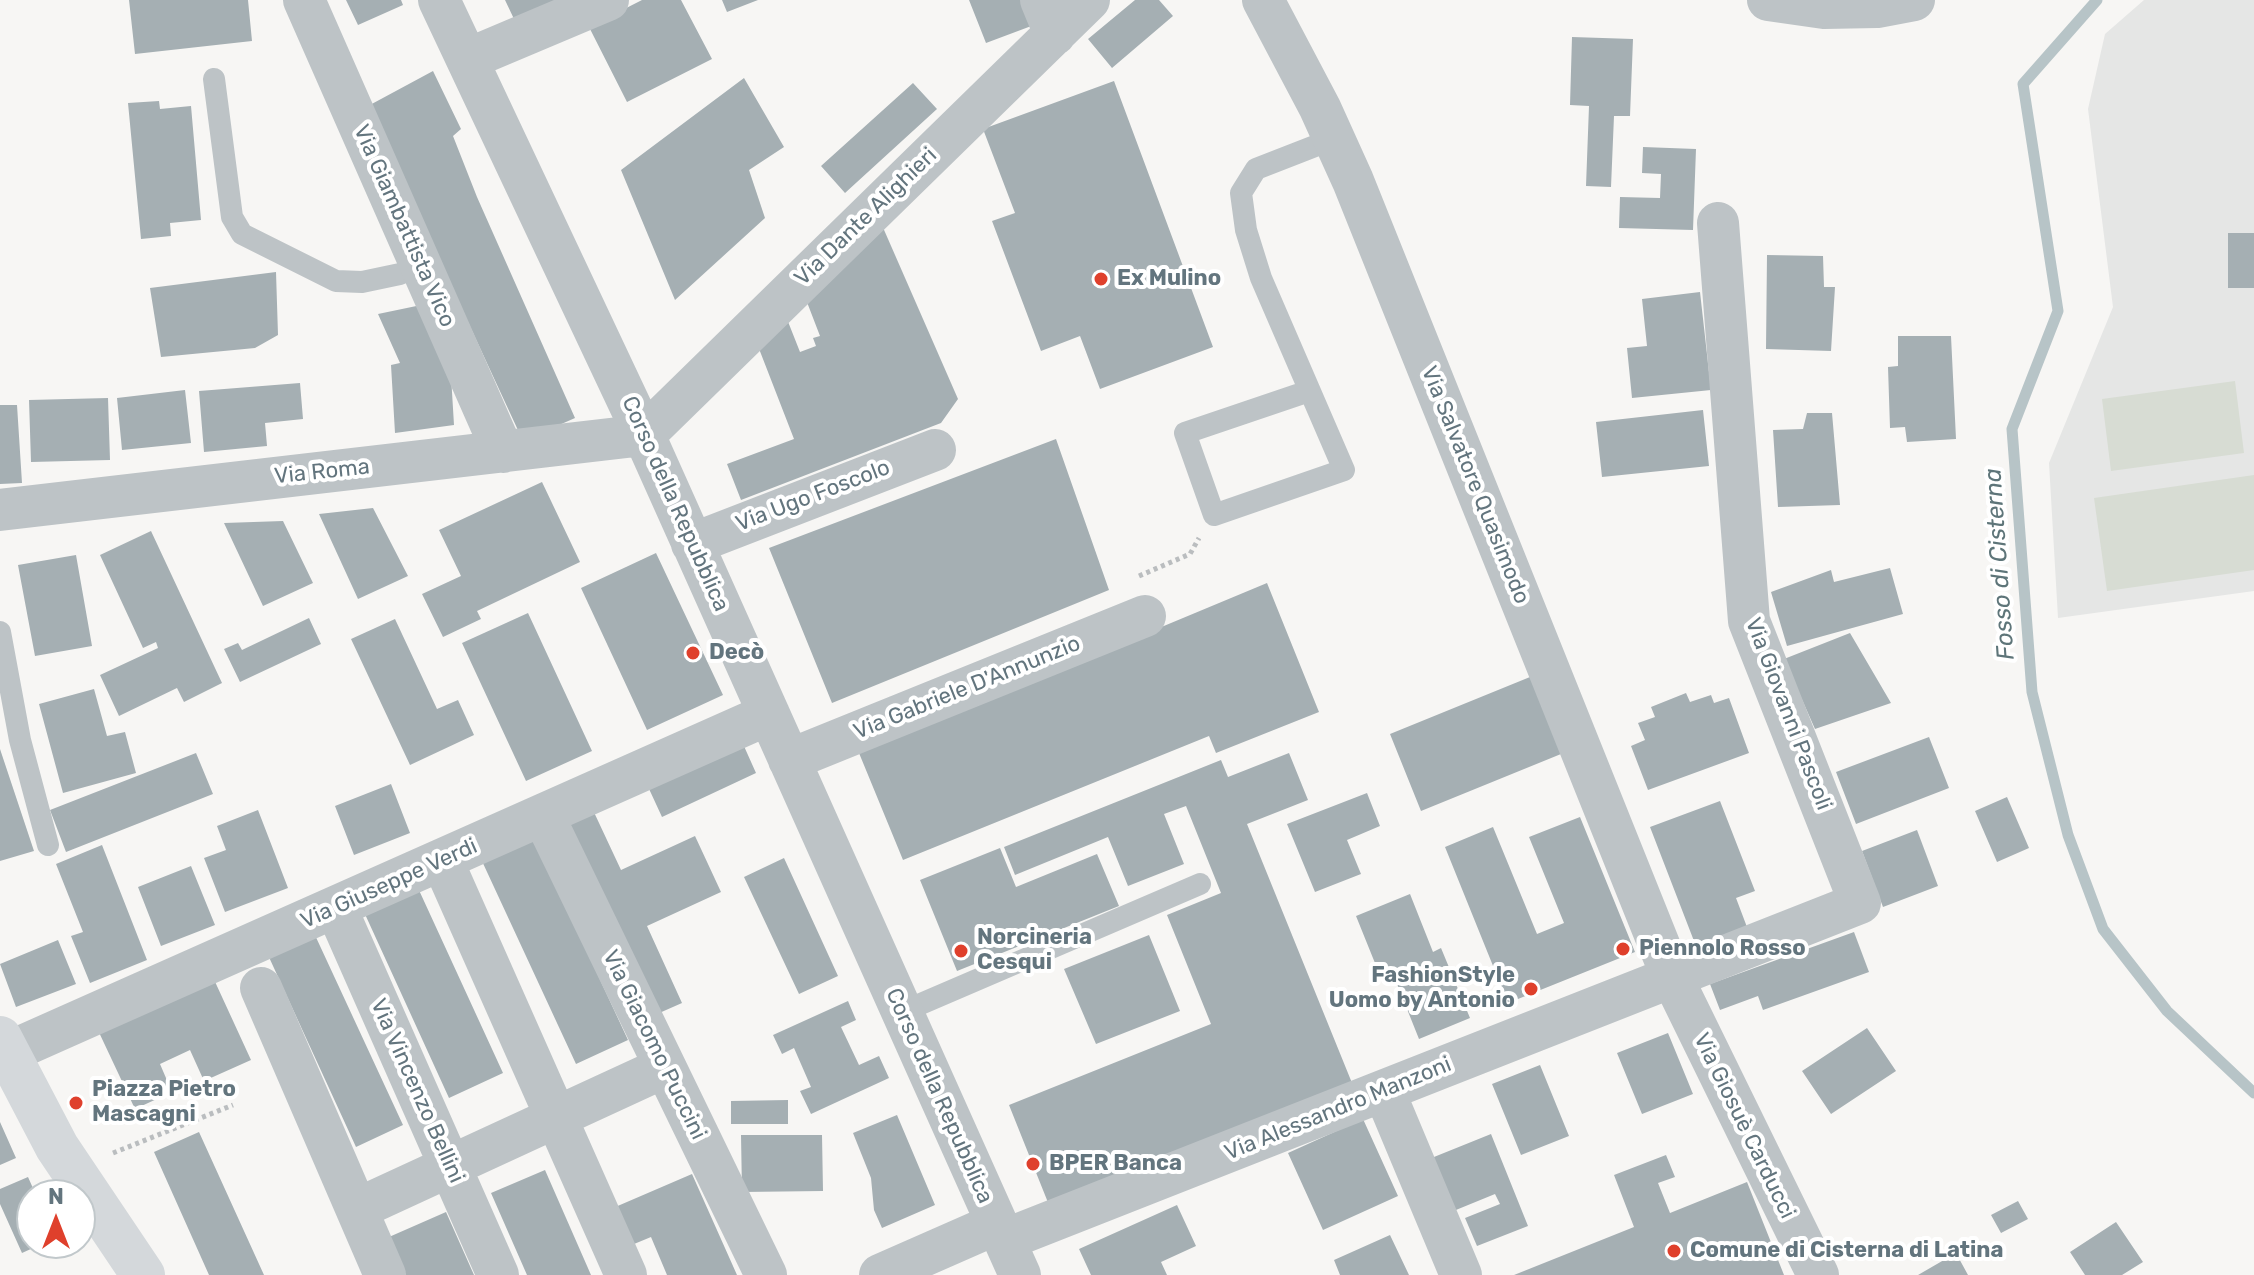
<!DOCTYPE html>
<html>
<head>
<meta charset="utf-8">
<style>
  body { margin:0 }
  #map { position:relative; width:2254px; height:1275px; overflow:hidden; background:#f7f6f4; font-family:Rubik,sans-serif }
  canvas { display:block }
  .north { position:absolute; left:16px; top:1179px; width:80px; height:80px; box-sizing:border-box; background:#fff; border:2px solid #c1c8cb; border-radius:50%; rotate:0deg; font-size:22px; font-weight:700; line-height:32px; text-align:center; color:#63757e }
  .north::after { content:''; display:block; margin:auto; width:28px; height:36px; background:#df402c; clip-path:polygon(50% 0,100% 100%,50% 72%,0 100%) }
</style>
</head>
<body>
<div id="map">
<canvas width="2254" height="1275"></canvas>
<div class="north">N</div>
</div>
<script>
const ctx = document.querySelector('canvas').getContext('2d');
ctx.lineJoin = 'round';
function fillPath(path, color) { ctx.fillStyle = color; ctx.fill(path, 'evenodd'); }
const shape = rows => new Path2D(rows.map(r => 'M' + r).join(''));
function trace(path, color, width, dash) { ctx.strokeStyle = color; ctx.lineWidth = width; ctx.lineCap = dash ? 'butt' : 'round'; ctx.setLineDash(dash || []); ctx.stroke(path); }
function write(font, color, halo, rows, align = 'center') {
  ctx.font = font + ' Rubik,sans-serif'; ctx.lineWidth = 8; ctx.setLineDash([]); ctx.textBaseline = 'middle'; ctx.strokeStyle = halo; ctx.fillStyle = color; for (const [text, x, y, turn = 0] of rows) {
    ctx.save(); ctx.translate(x, y); ctx.rotate((+turn || 0) * Math.PI / 180); ctx.textAlign = isNaN(turn) ? turn : align; if (halo) ctx.strokeText(text, 0, 0); ctx.fillText(text, 0, 0); ctx.restore();
  }
}
const built = shape([
  [2144,0,2254,0,2254,591,2058,618,2049,463,2113,307,2088,109,2105,34]
]);
const green = shape([
  [2235,381,2244,453,2111,471,2102,399],
  [2254,475,2254,570,2107,591,2094,498]
]);
const stream = shape([
  [2097,0,2023,84,2058,311,2012,429,2032,692,2068,835,2103,929,2167,1011,2254,1093]
]);
const building = shape([
  [129,0,248,0,252,41,135,54],
  [346,0,401,0,403,5,358,25],
  [505,0,557,0,514,19],
  [642,0,681,0,712,59,627,102,589,27],
  [722,0,758,0,727,12],
  [969,0,1024,0,1034,25,986,43],
  [1135,0,1159,0,1173,16,1112,68,1088,39],
  [1572,37,1633,39,1630,116,1614,116,1611,187,1586,186,1589,106,1570,105],
  [433,71,461,129,453,136,477,197,575,418,523,441,368,106],
  [744,78,784,147,749,170,765,218,675,300,621,170],
  [1114,81,1213,347,1100,389,1080,336,1041,351,992,221,1015,213,983,129],
  [913,83,937,109,845,193,821,166],
  [159,101,160,109,191,106,201,220,170,223,171,236,141,239,128,103],
  [1643,147,1696,149,1693,230,1619,228,1620,197,1660,198,1661,174,1642,173],
  [881,223,958,399,941,423,741,500,727,464,794,439,756,341,785,314,800,352,816,346,813,338,820,336,805,297],
  [2228,233,2254,233,2254,288,2228,288],
  [1767,255,1823,256,1824,287,1835,287,1831,351,1766,349],
  [276,272,278,335,255,348,161,357,150,288],
  [1700,292,1711,390,1632,398,1627,348,1647,346,1642,299],
  [426,304,450,359,454,425,395,433,391,365,400,363,378,314],
  [1898,336,1951,336,1956,439,1907,442,1905,427,1890,428,1888,367,1898,366],
  [300,383,303,419,265,423,267,446,204,452,199,391],
  [185,390,191,443,122,450,117,398],
  [108,398,110,460,31,462,29,400],
  [0,405,17,405,22,483,0,484],
  [1703,410,1709,466,1602,477,1596,422],
  [1807,413,1832,413,1840,505,1778,507,1773,430,1803,429],
  [1056,439,1109,590,832,703,769,548],
  [542,482,580,562,477,611,481,619,443,637,422,594,461,576,439,530],
  [373,508,408,576,358,599,319,514],
  [283,521,313,583,263,606,224,523],
  [151,531,222,683,184,702,177,688,119,716,100,675,158,648,156,642,143,648,100,555],
  [656,553,723,695,647,730,581,588],
  [76,555,92,646,35,656,18,565],
  [1890,568,1903,614,1787,646,1771,592,1831,570,1834,582],
  [1267,583,1319,712,1216,753,1209,736,903,860,859,753],
  [528,613,592,751,526,781,462,643],
  [309,618,321,644,240,682,224,649,238,643,242,650],
  [395,619,437,709,458,700,474,735,410,765,351,639],
  [1850,633,1891,703,1815,729,1784,659],
  [1530,677,1561,754,1421,811,1390,734],
  [94,689,107,736,125,732,136,773,63,793,39,704],
  [1686,693,1690,702,1711,695,1714,703,1729,698,1749,753,1648,790,1631,746,1645,740,1638,723,1655,717,1651,707],
  [739,735,756,773,662,817,644,778],
  [1929,737,1949,788,1856,824,1836,772],
  [0,749,34,851,0,861],
  [196,753,213,794,66,852,50,810],
  [1289,753,1308,800,1247,824,1352,1083,1049,1205,1009,1105,1211,1024,1167,915,1221,893,1186,806,1164,814,1184,864,1128,886,1108,837,1015,875,1004,847,1221,760,1228,777],
  [391,784,410,833,354,855,335,806],
  [1367,793,1380,826,1347,840,1361,874,1315,892,1287,824],
  [2007,797,2029,848,1997,862,1975,811],
  [1720,801,1755,891,1736,898,1750,935,1699,954,1650,827],
  [592,808,621,870,695,836,721,892,647,926,682,1003,657,1014,566,819],
  [258,810,288,888,225,912,204,858,226,850,217,826],
  [1580,817,1635,952,1508,1003,1445,847,1493,827,1537,934,1564,923,1529,837],
  [1917,830,1938,886,1883,907,1862,851],
  [533,835,628,1040,576,1064,481,859],
  [102,845,147,960,90,983,71,936,83,932,56,864],
  [1000,848,1016,887,1097,854,1119,906,957,971,920,880],
  [784,858,838,976,799,994,744,877],
  [191,866,215,925,161,946,138,887],
  [418,888,503,1073,449,1098,364,912],
  [1410,894,1433,952,1441,948,1470,1018,1419,1039,1391,969,1379,973,1356,916],
  [1854,932,1869,972,1763,1010,1758,996,1720,1010,1710,984],
  [314,933,403,1125,356,1147,268,955],
  [1149,935,1180,1011,1096,1044,1064,969],
  [58,940,76,984,16,1007,0,964],
  [211,973,251,1060,204,1081,190,1050,160,1064,172,1092,135,1109,96,1026],
  [848,1001,856,1020,841,1027,859,1065,879,1056,889,1078,811,1114,800,1091,811,1087,794,1048,782,1054,773,1035],
  [1867,1028,1896,1071,1831,1114,1802,1071],
  [1668,1033,1693,1094,1642,1114,1617,1053],
  [1540,1065,1569,1136,1521,1155,1492,1084],
  [788,1100,788,1124,731,1124,731,1101],
  [897,1115,935,1205,882,1228,874,1210,871,1178,853,1133],
  [1363,1119,1398,1196,1323,1230,1288,1153],
  [0,1122,16,1158,0,1165],
  [199,1132,264,1275,209,1275,154,1152],
  [1491,1134,1528,1226,1477,1246,1465,1218,1500,1204,1495,1194,1451,1212,1429,1159],
  [741,1135,822,1135,823,1191,742,1192],
  [1666,1155,1675,1177,1658,1183,1670,1213,1747,1182,1784,1275,1514,1275,1634,1227,1614,1175],
  [545,1170,591,1275,527,1275,491,1193],
  [692,1174,737,1275,667,1275,651,1237,622,1249,606,1211],
  [28,1177,36,1195,32,1195,32,1243,44,1243,22,1253,0,1204,0,1189],
  [2018,1201,2028,1219,2001,1233,1991,1215],
  [1177,1205,1196,1246,1161,1262,1167,1275,1091,1275,1079,1249],
  [446,1212,474,1275,406,1275,389,1237],
  [2116,1222,2143,1262,2122,1275,2085,1275,2070,1252],
  [1390,1235,1409,1275,1340,1275,1334,1260],
  [1956,1253,1968,1275,1918,1275]
]);
const path = shape([
  [1139,576,1190,554,1199,538],
  [113,1153,233,1105]
]);
const lane = shape([
  [214,79,232,217,242,234,336,281,362,282,400,274,420,264],
  [1309,391,1185,433,1214,515,1344,470,1261,278,1246,230,1241,193,1256,169,1333,139],
  [0,632,20,740,48,845],
  [902,1012,1200,884]
]);
const street = shape([
  [304,0,503,452],
  [439,0,644,435,1020,1275],
  [1041,0,1055,34],
  [1263,0,1320,108,1353,181,1672,977,1818,1275],
  [1768,0,1824,8,1877,7,1914,0],
  [468,59,608,0],
  [644,435,1089,0],
  [0,510,644,435],
  [692,544,935,450],
  [789,760,1145,616],
  [543,815,766,1275],
  [442,860,626,1275],
  [336,908,498,1275],
  [261,988,385,1275],
  [0,1056,769,714],
  [1384,1091,1461,1275],
  [357,1209,665,1067],
  [1004,1240,1860,903,1749,621,1718,223],
  [880,1275,996,1224]
]);
const secondary = shape([
  [0,1038,57,1147,143,1275]
]);
const markers = [
  [1101,279,8,"#df402c"],
  [693,653,8,"#df402c"],
  [1623,949,8,"#df402c"],
  [961,951,8,"#df402c"],
  [1531,989,8,"#df402c"],
  [76,1103,8,"#df402c"],
  [1033,1164,8,"#df402c"],
  [1674,1251,8,"#df402c"]
];
const streetNames = [
  ["Via Dante Alighieri",866,217,-44],
  ["Via Giambattista Vico",404,226,66],
  ["Via Roma",322,472,-6],
  ["Via Salvatore Quasimodo",1475,485,68],
  ["Via Ugo Foscolo",813,496,-21],
  ["Corso della Repubblica",675,504,66],
  ["Via Gabriele D'Annunzio",967,688,-22],
  ["Via Giovanni Pascoli",1788,714,69],
  ["Via Giuseppe Verdi",389,884,-24],
  ["Via Giacomo Puccini",654,1045,64],
  ["Via Vincenzo Bellini",417,1091,66],
  ["Corso della Repubblica",939,1096,66],
  ["Via Alessandro Manzoni",1338,1109,-22],
  ["Via Giosuè Carducci",1744,1126,64]
];
const poiNames = [
  ["Ex Mulino",1117,279],
  ["Decò",709,653],
  ["Norcineria",977,938],
  ["Cesqui",977,963],
  ["Piennolo Rosso",1639,949],
  ["FashionStyle",1515,976,"right"],
  ["Uomo by Antonio",1515,1001,"right"],
  ["Piazza Pietro",92,1090],
  ["Mascagni",92,1115],
  ["BPER Banca",1049,1164],
  ["Comune di Cisterna di Latina",1690,1251]
];
const waterNames = [
  ["Fosso di Cisterna",2000,564,-94]
];
fillPath(built, '#e5e6e5');
fillPath(green, '#d7dcd3');
trace(stream, '#b7c4c7', 11);
fillPath(building, '#a5afb3');
trace(path, '#babdbf', 5, [4, 4]);
trace(lane, '#bdc3c6', 22);
trace(street, '#bdc3c6', 42);
trace(secondary, '#d4d8db', 44);
for (const [x, y, r, color] of markers) { const dot = new Path2D(); dot.arc(x, y, r, 0, 2 * Math.PI); ctx.fillStyle = color; ctx.fill(dot); trace(dot, '#fff', 3); }
write('22px', '#63757e', '#fff', streetNames);
write('bold 22px', '#63757e', '#fff', poiNames, 'left');
write('italic 24px', '#5e7579', '#fff', waterNames);
</script>
</body>
</html>
